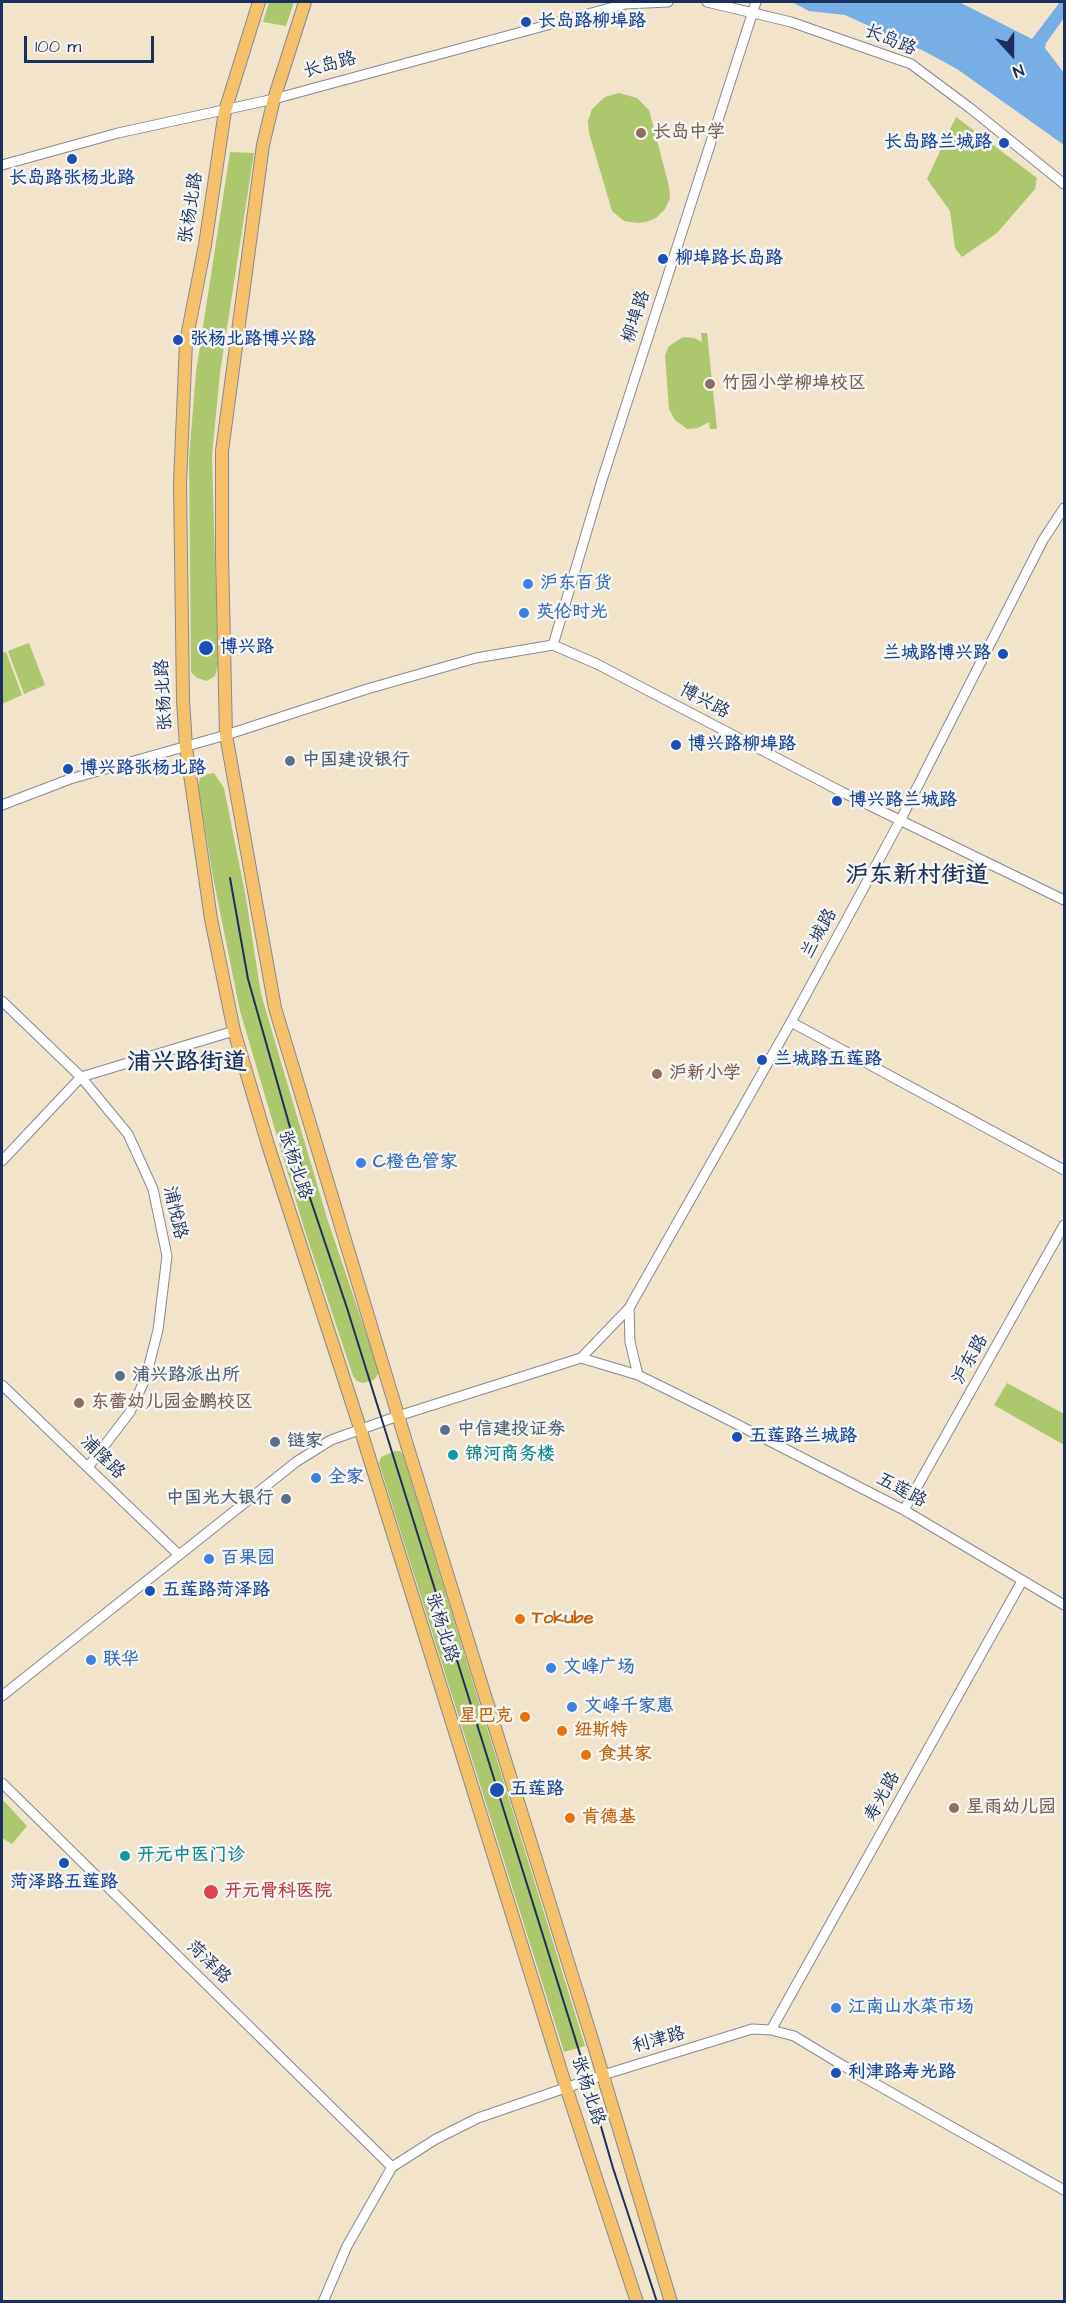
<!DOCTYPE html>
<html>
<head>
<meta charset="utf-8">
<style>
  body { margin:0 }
  #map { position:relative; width:1066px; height:2303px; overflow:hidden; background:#f2e3cb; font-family:"Architects Daughter",sans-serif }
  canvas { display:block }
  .frame { position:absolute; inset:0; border:3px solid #1b2f5e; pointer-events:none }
  .north { position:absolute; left:982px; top:24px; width:60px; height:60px; -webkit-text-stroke:4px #f6f6f2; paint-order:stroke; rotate:159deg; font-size:16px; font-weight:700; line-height:24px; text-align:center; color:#1b2f5e }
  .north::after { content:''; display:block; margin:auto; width:21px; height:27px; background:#1b2f5e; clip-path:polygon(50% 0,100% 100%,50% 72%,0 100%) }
  .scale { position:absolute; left:24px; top:36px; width:130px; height:27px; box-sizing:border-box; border:3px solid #1b2f5e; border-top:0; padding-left:8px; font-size:18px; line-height:21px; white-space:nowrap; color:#1b2f5e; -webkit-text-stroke:4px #f6f6f2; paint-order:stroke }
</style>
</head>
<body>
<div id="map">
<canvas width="1066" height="2303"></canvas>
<div class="frame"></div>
<div class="north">N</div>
<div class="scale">100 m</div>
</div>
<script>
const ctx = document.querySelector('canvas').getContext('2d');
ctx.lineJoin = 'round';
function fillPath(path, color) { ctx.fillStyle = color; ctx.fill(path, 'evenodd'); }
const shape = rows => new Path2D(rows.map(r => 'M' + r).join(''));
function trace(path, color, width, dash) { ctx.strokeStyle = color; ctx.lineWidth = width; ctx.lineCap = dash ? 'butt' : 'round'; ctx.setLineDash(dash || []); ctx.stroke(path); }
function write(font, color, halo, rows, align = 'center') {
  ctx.font = font + ' "Architects Daughter","LXGW WenKai TC",sans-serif'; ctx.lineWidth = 5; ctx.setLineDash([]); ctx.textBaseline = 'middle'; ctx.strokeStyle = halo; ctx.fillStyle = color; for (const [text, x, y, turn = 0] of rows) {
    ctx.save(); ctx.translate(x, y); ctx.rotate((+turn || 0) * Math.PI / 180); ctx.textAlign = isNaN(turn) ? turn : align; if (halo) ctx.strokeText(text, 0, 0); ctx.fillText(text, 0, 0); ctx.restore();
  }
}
const green = shape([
  [269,2,294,2,286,26,263,22],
  [619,93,637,98,649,110,669,186,670,198,665,209,656,218,646,222,638,223,624,221,612,211,589,133,588,121,592,109,605,97],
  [956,117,1037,178,1035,189,997,233,962,257,955,248,950,211,927,179],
  [230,152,254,153,220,373,212,456,218,664,215,676,207,681,197,678,191,672,189,458,196,372],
  [701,333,707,333,717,429,710,429,709,422,698,428,687,429,675,420,669,409,665,355,669,346,683,337,694,338,702,342],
  [29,643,45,685,24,694,8,651],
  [6,652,22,695,2,704,2,653],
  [214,773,224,788,246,898,261,994,327,1218,377,1366,378,1374,374,1380,363,1383,357,1381,353,1376,304,1228,240,1011,213,877,198,785,200,778,204,775],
  [1007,1383,1064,1414,1064,1445,994,1405],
  [395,1451,400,1451,403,1455,585,2046,564,2052,379,1463,381,1457],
  [2,1799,27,1826,12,1844,2,1838]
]);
const water = shape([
  [792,2,959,2,1032,39,1060,2,1064,2,1064,18,1046,43,1045,48,1064,73,1064,145,957,69,924,51,845,15,809,11]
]);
const minor = shape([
  [707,2,791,22,911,64,970,108,1064,184],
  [2,165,118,133,274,99,625,4,668,2],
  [553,645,602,480,756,2],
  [2,805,70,779,226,735,367,689,476,658,553,645,597,664,842,792,1064,900],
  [2,1001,81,1077,128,1134,153,1189,167,1256,158,1330,146,1377,130,1412,88,1467],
  [791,1022,1064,1170],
  [2,1161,81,1077,234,1031],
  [629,1308,630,1342,638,1375],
  [581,1358,629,1308,791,1022,901,819,1043,540,1064,508],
  [2,1385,179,1555],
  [904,1510,1064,1225],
  [2,1696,296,1462,331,1440,398,1416,581,1358,638,1375,711,1411,904,1510,1064,1605],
  [2,1783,392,2167],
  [771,2030,1022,1581],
  [323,2302,347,2246,392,2167,436,2139,478,2118,603,2075,752,2029,771,2030,794,2036,842,2065,1064,2190]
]);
const major = shape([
  [259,2,225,111,205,245,186,342,180,483,183,700,186,747,211,919,234,1031,268,1145,360,1428,566,2087,637,2302],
  [305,2,274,99,263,145,222,451,222,556,226,735,275,1008,407,1445,595,2049,671,2302]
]);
const rail = shape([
  [230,878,248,979,310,1198,347,1308,580,2054,613,2168,657,2302]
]);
const markers = [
  [526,22,6,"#1a4fb4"],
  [641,133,6,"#8d6e63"],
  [1004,143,6,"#1a4fb4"],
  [72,159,6,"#1a4fb4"],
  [663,259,6,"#1a4fb4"],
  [178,340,6,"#1a4fb4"],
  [710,384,6,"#8d6e63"],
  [528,584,6,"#3f7fe0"],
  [524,613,6,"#3f7fe0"],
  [206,648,8,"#1a4fb4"],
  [1003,654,6,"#1a4fb4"],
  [676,745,6,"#1a4fb4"],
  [290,761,6,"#5c6f8a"],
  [68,769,6,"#1a4fb4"],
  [837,801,6,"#1a4fb4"],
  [762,1060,6,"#1a4fb4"],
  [657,1074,6,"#8d6e63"],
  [361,1163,6,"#3f7fe0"],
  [120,1376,6,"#5c6f8a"],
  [79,1403,6,"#8d6e63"],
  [445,1430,6,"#5c6f8a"],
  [737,1437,6,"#1a4fb4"],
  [275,1442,6,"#5c6f8a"],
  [453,1455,6,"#0f9aa8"],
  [316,1478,6,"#3f7fe0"],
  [286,1499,6,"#5c6f8a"],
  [209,1559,6,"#3f7fe0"],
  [150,1591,6,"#1a4fb4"],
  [520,1619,6,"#e8710a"],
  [91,1660,6,"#3f7fe0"],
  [551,1668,6,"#3f7fe0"],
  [572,1707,6,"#3f7fe0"],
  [525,1717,6,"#e8710a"],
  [562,1731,6,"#e8710a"],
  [586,1755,6,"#e8710a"],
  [497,1790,8,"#1a4fb4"],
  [954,1808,6,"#8d6e63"],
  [570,1818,6,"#e8710a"],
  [125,1856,6,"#0f9aa8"],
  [64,1863,6,"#1a4fb4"],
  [211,1892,8,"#e0444e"],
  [836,2008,6,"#3f7fe0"],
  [836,2073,6,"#1a4fb4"]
];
const transitNames = [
  ["长岛路柳埠路",538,22],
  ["长岛路兰城路",992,143,"right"],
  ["长岛路张杨北路",72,179,"center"],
  ["柳埠路长岛路",675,259],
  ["张杨北路博兴路",190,340],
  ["博兴路",220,648],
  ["兰城路博兴路",991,654,"right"],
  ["博兴路柳埠路",688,745],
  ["博兴路张杨北路",80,769],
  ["博兴路兰城路",849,801],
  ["兰城路五莲路",774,1060],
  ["五莲路兰城路",749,1437],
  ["五莲路菏泽路",162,1591],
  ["五莲路",510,1790],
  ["菏泽路五莲路",64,1883,"center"],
  ["利津路寿光路",848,2073]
];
const streetNames = [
  ["长岛路",890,41,22],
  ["长岛路",330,66,-15],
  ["张杨北路",192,208,-81],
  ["柳埠路",637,317,-72],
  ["张杨北路",165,695,-93],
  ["博兴路",704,702,28],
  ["兰城路",820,934,-61],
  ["张杨北路",294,1165,72],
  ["浦悦路",174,1213,77],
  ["沪东路",971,1360,-61],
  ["浦隆路",102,1458,44],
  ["五莲路",901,1491,28],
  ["张杨北路",441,1628,73],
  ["寿光路",883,1797,-61],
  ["菏泽路",208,1963,44],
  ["利津路",659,2041,-16],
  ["张杨北路",587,2091,72]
];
const educationNames = [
  ["长岛中学",653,133],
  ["竹园小学柳埠校区",722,384],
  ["沪新小学",669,1074],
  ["东蕾幼儿园金鹏校区",91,1403],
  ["星雨幼儿园",966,1808]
];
const shopNames = [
  ["沪东百货",540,584],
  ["英伦时光",536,613],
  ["C橙色管家",373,1163],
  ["全家",328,1478],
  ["百果园",221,1559],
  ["联华",103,1660],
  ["文峰广场",563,1668],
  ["文峰千家惠",584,1707],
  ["江南山水菜市场",848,2008]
];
const serviceNames = [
  ["中国建设银行",302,761],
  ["浦兴路派出所",132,1376],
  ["中信建投证券",457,1430],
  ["链家",287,1442],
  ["中国光大银行",274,1499,"right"]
];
const cultureNames = [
  ["锦河商务楼",465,1455],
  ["开元中医门诊",137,1856]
];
const foodNames = [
  ["Tokube",532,1619],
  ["星巴克",513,1717,"right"],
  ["纽斯特",574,1731],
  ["食其家",598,1755],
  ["肯德基",582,1818]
];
const healthNames = [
  ["开元骨科医院",224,1892]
];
const districtNames = [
  ["沪东新村街道",917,877],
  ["浦兴路街道",187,1064]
];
fillPath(green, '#adc76d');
fillPath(water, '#75afe5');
trace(minor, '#868994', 11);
trace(major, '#868994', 14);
trace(minor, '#fff', 9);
trace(major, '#f5c16b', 12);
trace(rail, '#1b2f5e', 2);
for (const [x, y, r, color] of markers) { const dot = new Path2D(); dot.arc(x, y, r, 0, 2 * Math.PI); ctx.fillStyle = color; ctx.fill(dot); trace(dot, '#f6f6f2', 2); }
write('bold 18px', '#164399', '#f6f6f2', transitNames, 'left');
write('18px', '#1b2f5e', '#f6f6f2', streetNames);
write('bold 18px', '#785e54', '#f6f6f2', educationNames, 'left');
write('bold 18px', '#366cbe', '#f6f6f2', shopNames, 'left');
write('bold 18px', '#4e5e75', '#f6f6f2', serviceNames, 'left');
write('bold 18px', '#0d838f', '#f6f6f2', cultureNames, 'left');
write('bold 18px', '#c56008', '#f6f6f2', foodNames, 'left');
write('bold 18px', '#be3a42', '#f6f6f2', healthNames, 'left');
write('bold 24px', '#1b2f5e', '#f6f6f2', districtNames);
</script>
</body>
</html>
